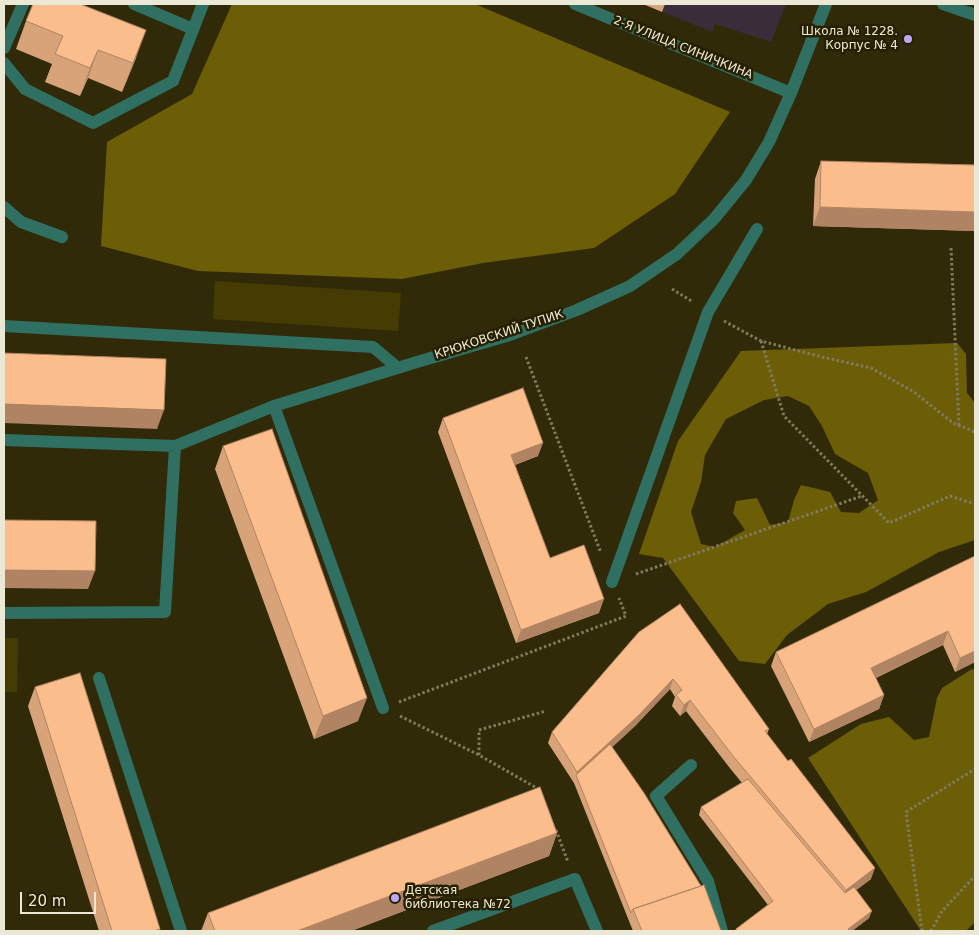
<!DOCTYPE html>
<html>
<head>
<meta charset="utf-8">
<style>
  body { margin:0 }
  #map { position:relative; width:979px; height:935px; overflow:hidden; background:#312a09; font-family:"DejaVu Sans",sans-serif }
  canvas { display:block }
  .frame { position:absolute; inset:0; border:5px solid #ece8d6; pointer-events:none }
  .scale { position:absolute; left:20px; top:892px; width:76px; height:22px; box-sizing:border-box; border:2px solid #ece8d6; border-top:0; padding-left:6px; font-size:15px; line-height:18px; white-space:nowrap; color:#ece8d6; -webkit-text-stroke:4px #272000; paint-order:stroke }
</style>
</head>
<body>
<div id="map">
<canvas width="979" height="935"></canvas>
<div class="frame"></div>
<div class="scale">20 m</div>
</div>
<script>
const ctx = document.querySelector('canvas').getContext('2d');
ctx.lineJoin = 'round';
function fillPath(path, color) { ctx.fillStyle = color; ctx.fill(path, 'evenodd'); }
const shape = rows => new Path2D(rows.map(r => 'M' + r).join(''));
function trace(path, color, width, dash) { ctx.strokeStyle = color; ctx.lineWidth = width; ctx.lineCap = dash ? 'butt' : 'round'; ctx.setLineDash(dash || []); ctx.stroke(path); }
function write(font, color, halo, rows, align = 'center') {
  ctx.font = font + ' "DejaVu Sans",sans-serif'; ctx.lineWidth = 5; ctx.setLineDash([]); ctx.textBaseline = 'middle'; ctx.strokeStyle = halo; ctx.fillStyle = color; for (const [text, x, y, turn = 0] of rows) {
    ctx.save(); ctx.translate(x, y); ctx.rotate((+turn || 0) * Math.PI / 180); ctx.textAlign = isNaN(turn) ? turn : align; if (halo) ctx.strokeText(text, 0, 0); ctx.fillText(text, 0, 0); ctx.restore();
  }
}
const industrial = shape([
  [643,4,786,4,771,42,715,24,712,32]
]);
const green = shape([
  [215,281,401,293,398,331,213,319],
  [4,638,18,638,17,692,4,692]
]);
const forest = shape([
  [232,4,475,4,730,112,675,194,594,248,483,263,402,279,198,271,101,246,107,142,192,94],
  [957,343,966,354,967,393,975,403,975,540,939,552,866,592,828,604,787,635,765,664,739,661,663,558,639,554,678,441,741,351],
  [788,396,809,406,822,426,835,454,868,473,878,500,859,513,841,512,830,492,801,485,794,500,788,522,770,525,757,498,736,501,733,513,745,530,715,547,701,544,691,512,701,482,705,455,726,419,764,400],
  [972,669,975,670,975,922,966,931,921,931,808,758,861,724,889,717,914,740,929,737,937,698,942,688]
]);
const path = shape([
  [951,248,959,426],
  [672,289,693,302],
  [724,321,761,341,822,357,871,368,914,392,953,423,975,432],
  [761,341,784,416,889,523,950,496,975,504],
  [526,357,601,553],
  [636,574,862,496],
  [399,702,626,616,619,598],
  [400,716,479,755,540,790],
  [479,755,479,730,546,711],
  [556,830,568,862],
  [922,931,906,812,975,769],
  [931,931,942,911,975,876]
]);
const minor = shape([
  [134,4,193,29],
  [575,4,791,93],
  [943,4,975,15],
  [4,48,23,4],
  [4,63,25,89,93,123,173,81,203,4],
  [4,207,21,222,62,237],
  [4,326,373,347,398,368],
  [274,406,383,708],
  [4,440,175,446,274,406,417,362,510,335,577,310,630,286,677,254,714,219,746,180,769,142,791,93,826,4],
  [612,582,708,312,757,229],
  [4,613,165,612,175,446],
  [99,678,181,931],
  [691,765,656,796,708,881,722,931],
  [433,931,575,879,597,931]
]);
const wall = shape([
  [643,4,665,4,662,12],
  [26,21,136,58,122,92,88,78,80,96,45,82,52,64,16,49],
  [821,161,975,165,975,231,813,226,815,179],
  [443,418,538,456,515,465,550,558,599,613,516,643,438,432],
  [223,446,358,721,314,739,215,469],
  [975,556,975,662,955,672,943,645,876,678,884,695,879,709,809,742,771,666,776,652],
  [639,632,769,729,767,734,871,879,856,890,869,918,852,931,735,931,736,929,768,905,699,815,701,807,742,783,729,767,686,711,680,716,672,706,675,697,670,689,635,726,612,747,721,931,633,931,574,783,548,743,552,732],
  [35,687,160,929,159,931,99,931,28,706],
  [557,833,549,856,351,931,201,931,208,913]
]);
const shadedWall = shape([
  [146,30,136,58,122,92,133,63],
  [98,50,88,78,80,96,90,68],
  [820,207,975,212,975,231,813,226],
  [4,404,164,410,157,429,4,423],
  [543,443,538,456,506,468,511,455],
  [4,570,95,571,88,589,4,588],
  [604,599,599,613,516,643,521,630],
  [948,631,943,645,866,682,871,668],
  [975,651,975,662,955,672,960,658],
  [673,679,670,689,635,726,578,779,576,775,577,772],
  [884,695,879,709,809,742,814,729],
  [367,698,358,721,314,739,323,716],
  [690,700,686,711,680,716,684,705],
  [557,833,549,856,351,931,297,931],
  [875,868,871,879,842,901,846,890],
  [872,911,869,918,852,931,847,931,848,929]
]);
const building = shape([
  [33,4,80,4,146,30,133,63,98,50,90,68,55,54,63,36,26,21,33,4],
  [821,161,975,165,975,212,820,207,821,161],
  [4,353,166,359,164,410,4,404,4,353],
  [523,388,543,443,511,455,550,558,584,545,604,599,521,630,443,418,523,388],
  [272,429,367,698,323,716,223,446,272,429],
  [4,520,96,521,95,571,4,570,4,520],
  [975,556,975,651,960,658,948,631,871,668,884,695,814,729,776,652,975,556],
  [680,604,769,729,765,731,788,761,791,759,875,868,846,890,733,756,690,700,684,705,676,695,682,690,673,679,639,715,577,772,552,732,639,632,680,604],
  [80,673,160,929,153,931,112,931,35,687,80,673],
  [610,744,644,793,701,886,633,909,631,913,576,775,610,744],
  [748,779,845,893,854,887,872,911,848,929,850,931,737,931,736,929,773,901,701,807,748,779],
  [540,787,557,833,297,931,215,931,208,913,540,787],
  [704,885,721,931,642,931,633,909,704,885]
]);
const markers = [
  [908,39,5,"#bda9f5"],
  [395,898,5,"#bda9f5"]
];
const poiNames = [
  ["Школа № 1228.",898,32],
  ["Корпус № 4",898,46],
  ["Детская",405,891,"left"],
  ["библиотека №72",405,905,"left"]
];
const streetNames = [
  ["2-Я УЛИЦА СИНИЧКИНА",683,48,22],
  ["КРЮКОВСКИЙ ТУПИК",499,335,-18]
];
fillPath(industrial, '#3b2c39');
fillPath(green, '#453b03');
fillPath(forest, '#6c5d07');
trace(path, '#807b60', 3, [2.5, 2.5]);
trace(minor, '#2f7062', 12);
fillPath(wall, '#d8a378');
fillPath(shadedWall, '#b08462');
fillPath(building, '#fbbd8c');
trace(building, '#b08462', 1);
for (const [x, y, r, color] of markers) { const dot = new Path2D(); dot.arc(x, y, r, 0, 2 * Math.PI); ctx.fillStyle = color; ctx.fill(dot); trace(dot, '#272000', 2); }
write('12px', '#ece8d6', '#272000', poiNames, 'right');
write('12px', '#ece8d6', '#272000', streetNames);
</script>
</body>
</html>
